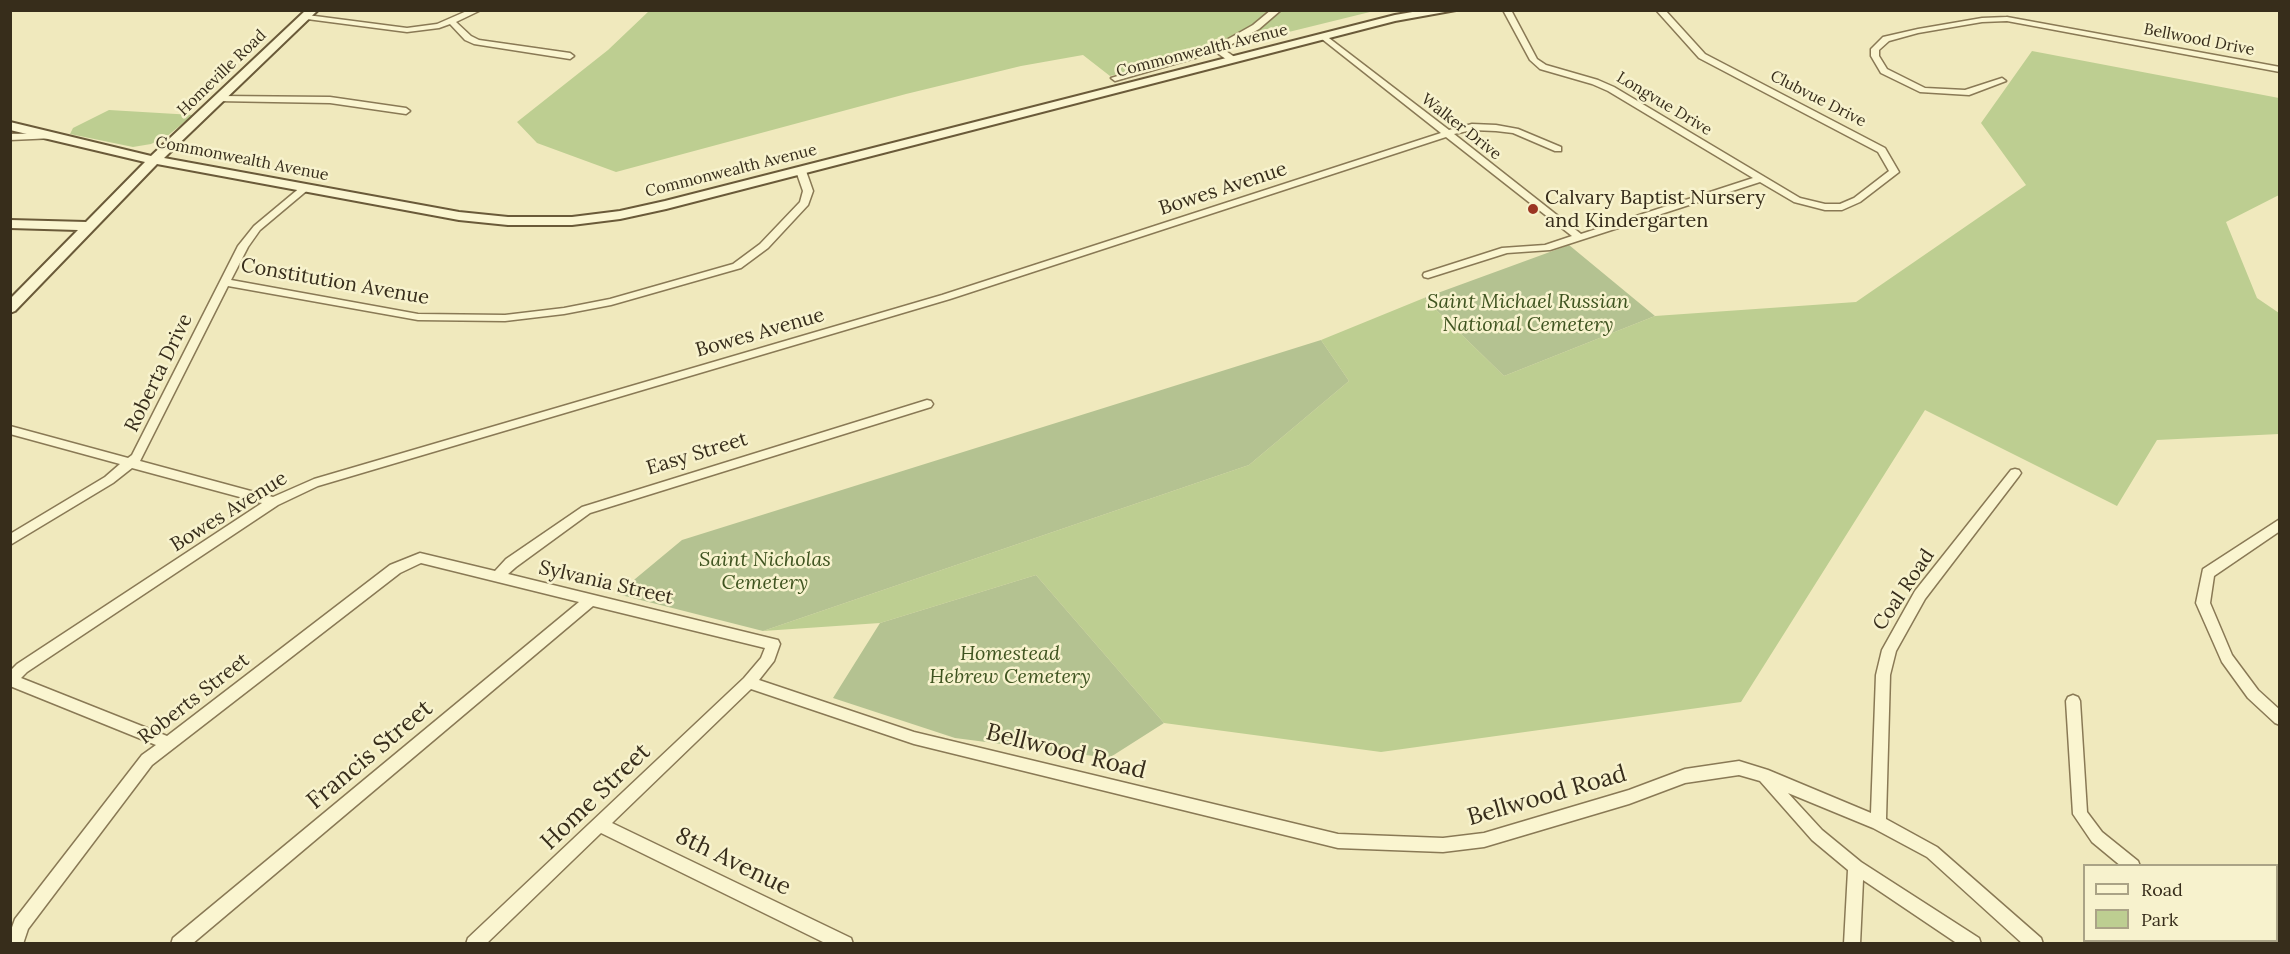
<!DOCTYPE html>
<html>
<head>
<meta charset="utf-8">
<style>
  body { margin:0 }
  #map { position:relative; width:2290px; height:954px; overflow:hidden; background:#f0e9bd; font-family:Lora,serif }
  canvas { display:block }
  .frame { position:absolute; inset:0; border:12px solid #372d1b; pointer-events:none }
  .legend { position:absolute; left:2083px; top:864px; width:195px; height:78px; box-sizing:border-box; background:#f7f2cd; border:2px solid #aaa386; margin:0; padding:8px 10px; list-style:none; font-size:18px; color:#372d1b }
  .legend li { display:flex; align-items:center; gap:12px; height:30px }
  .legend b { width:30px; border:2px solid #aaa386 }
</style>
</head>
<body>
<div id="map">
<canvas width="2290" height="954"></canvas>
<div class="frame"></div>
<ul class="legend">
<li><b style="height:8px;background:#faf5d0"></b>Road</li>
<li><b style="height:16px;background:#bdce91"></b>Park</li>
</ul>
</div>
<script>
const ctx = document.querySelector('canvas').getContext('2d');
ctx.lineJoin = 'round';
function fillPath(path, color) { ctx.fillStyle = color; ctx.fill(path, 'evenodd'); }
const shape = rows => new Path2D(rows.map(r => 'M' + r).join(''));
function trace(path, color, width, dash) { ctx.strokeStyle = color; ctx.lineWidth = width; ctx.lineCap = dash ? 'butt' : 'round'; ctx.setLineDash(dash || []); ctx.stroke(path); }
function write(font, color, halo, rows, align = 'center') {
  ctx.font = font + ' Lora,serif'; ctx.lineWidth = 5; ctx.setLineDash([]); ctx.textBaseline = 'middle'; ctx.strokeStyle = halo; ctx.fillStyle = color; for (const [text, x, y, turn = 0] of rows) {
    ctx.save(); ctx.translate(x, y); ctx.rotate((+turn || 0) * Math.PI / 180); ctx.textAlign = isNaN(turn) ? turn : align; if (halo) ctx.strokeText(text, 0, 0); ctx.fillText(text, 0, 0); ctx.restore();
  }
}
const green = shape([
  [649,11,1374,11,1110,76,1083,55,1021,66,906,94,616,172,537,143,517,122,608,50],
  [2032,51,2279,98,2279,195,2226,222,2257,298,2279,313,2279,434,2157,440,2117,506,1925,410,1741,702,1381,752,1164,723,1036,575,880,623,763,631,1249,465,1349,381,1321,340,1424,298,1504,376,1655,316,1856,302,2026,185,1981,123],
  [109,110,193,115,166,137,151,144,133,147,70,134,73,128]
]);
const cemetery = shape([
  [1569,245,1655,316,1504,376,1424,298],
  [1321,340,1349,381,1249,465,763,631,617,594,682,540],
  [1036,575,1164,723,1109,758,955,738,833,698,880,623]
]);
const street = shape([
  [469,10,481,10,456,22,471,36,479,40,570,53,574,56,570,59,474,44,465,40,450,24,439,28,407,32,307,19,303,17,307,15,407,28,437,24,469,10],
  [1271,10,1281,10,1259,29,1223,49,1236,58,1236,62,1230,62,1216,52,1115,81,1111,78,1214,47,1253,25,1271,10],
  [1503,10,1511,10,1537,59,1546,65,1598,80,1614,87,1800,198,1825,204,1840,204,1854,198,1889,171,1878,152,1699,58,1656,10,1665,10,1705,54,1885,148,1899,172,1860,202,1842,210,1825,210,1794,202,1760,182,1550,250,1507,253,1428,278,1424,277,1423,275,1424,273,1502,248,1545,245,1572,236,1446,137,950,299,318,486,278,505,27,672,21,678,167,736,390,565,420,553,495,571,506,559,582,507,927,400,931,401,933,404,931,407,590,513,516,567,508,574,778,640,780,644,774,661,759,680,914,732,1338,834,1443,838,1484,833,1629,790,1685,769,1739,761,1768,770,1871,813,1876,675,1882,650,1915,591,2011,470,2015,469,2019,470,2021,473,2019,476,1925,599,1896,651,1890,675,1886,819,1937,847,2041,938,2043,944,2023,944,1927,857,1873,828,1788,793,1822,830,1861,862,1979,938,1981,944,1958,944,1863,880,1860,944,1844,944,1848,870,1812,840,1760,781,1739,775,1685,783,1629,804,1484,847,1443,852,1338,848,914,744,751,689,612,823,851,938,853,944,827,944,601,833,486,944,466,944,468,938,744,678,761,658,765,648,593,606,192,944,171,944,173,938,579,602,421,563,400,573,152,765,28,929,23,944,10,944,10,933,15,919,142,755,156,745,10,686,10,671,17,664,262,503,132,468,113,483,10,545,10,534,105,477,120,464,10,434,10,426,128,458,132,455,238,246,254,226,302,186,305,185,310,188,260,230,248,247,231,280,418,314,505,315,564,308,610,299,733,264,760,244,800,202,803,191,796,171,798,169,801,168,806,171,813,191,808,205,768,248,741,268,611,305,564,314,505,321,418,320,228,286,140,461,273,497,314,479,942,295,1441,133,1322,39,1322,35,1325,35,1449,130,1472,124,1496,125,1518,129,1561,147,1561,151,1555,151,1513,133,1496,131,1472,130,1454,134,1581,234,1753,178,1608,91,1592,84,1540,69,1530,60,1503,10],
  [2007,17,2280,67,2280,72,2007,21,1982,22,1918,33,1889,41,1879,50,1879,56,1887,69,1925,88,1965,90,2002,78,2006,81,1969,95,1920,92,1881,73,1871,56,1871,49,1883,37,1918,29,1982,18,2007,17],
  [220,96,330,97,406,108,410,111,406,114,330,103,217,101,216,99,220,96],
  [52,133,57,136,55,138,10,140,10,134,52,133],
  [2280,519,2280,531,2214,576,2210,603,2232,655,2258,690,2280,710,2280,725,2275,723,2248,698,2222,662,2196,603,2203,569,2280,519],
  [2073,695,2078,697,2080,701,2087,812,2102,832,2138,861,2140,866,2121,866,2092,842,2073,814,2066,701,2068,697,2073,695],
  [2243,940,2263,940,2264,944,2244,944,2243,940]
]);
const secondary = shape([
  [306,10,318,10,164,158,459,212,508,217,572,217,620,211,665,201,1395,15,1424,10,1456,10,1395,21,666,209,620,219,572,225,508,225,459,220,157,164,15,311,10,313,10,299,78,230,10,228,10,220,86,222,145,162,10,130,10,122,151,156,306,10]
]);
const markers = [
  [1533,209,6,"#9b3522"]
];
const farStreetnames = [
  ["Bellwood Drive",2199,40,11],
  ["Commonwealth Avenue",1202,51,-14],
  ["Homeville Road",222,73,-44],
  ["Clubvue Drive",1818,99,27],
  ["Longvue Drive",1664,104,31],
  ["Walker Drive",1461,127,38],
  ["Commonwealth Avenue",242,159,11],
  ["Commonwealth Avenue",731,171,-14]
];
const streetNames = [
  ["Bowes Avenue",1223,189,-18],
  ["Constitution Avenue",335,282,10],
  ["Bowes Avenue",760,333,-16],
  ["Roberta Drive",159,373,-64],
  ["Easy Street",697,454,-17],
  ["Bowes Avenue",229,512,-32],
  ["Sylvania Street",606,583,13],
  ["Coal Road",1904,590,-56],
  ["Roberts Street",194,699,-38]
];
const poiNames = [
  ["Calvary Baptist Nursery",1545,198],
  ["and Kindergarten",1545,221]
];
const parkNames = [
  ["Saint Michael Russian",1528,302],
  ["National Cemetery",1528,325],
  ["Saint Nicholas",765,560],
  ["Cemetery",765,583],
  ["Homestead",1010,654],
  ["Hebrew Cemetery",1010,677]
];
const nearStreetnames = [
  ["Bellwood Road",1066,752,14],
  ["Francis Street",370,755,-40],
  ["Bellwood Road",1547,796,-16],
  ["Home Street",596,797,-44],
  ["8th Avenue",733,862,26]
];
fillPath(green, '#bdce91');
fillPath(cemetery, '#b4c291');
trace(street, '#897955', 3);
trace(secondary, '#6a5a39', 4);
fillPath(street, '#faf5d0');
fillPath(secondary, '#faf5d0');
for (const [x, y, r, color] of markers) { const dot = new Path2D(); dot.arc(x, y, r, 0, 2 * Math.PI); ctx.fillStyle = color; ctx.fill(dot); trace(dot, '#f7f2cd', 2); }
write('16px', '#372d1b', '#f7f2cd', farStreetnames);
write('20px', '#372d1b', '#f7f2cd', streetNames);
write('20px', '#372d1b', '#f7f2cd', poiNames, 'left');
write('italic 20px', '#3f5420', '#f7f2cd', parkNames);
write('24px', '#372d1b', '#f7f2cd', nearStreetnames);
</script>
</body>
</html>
